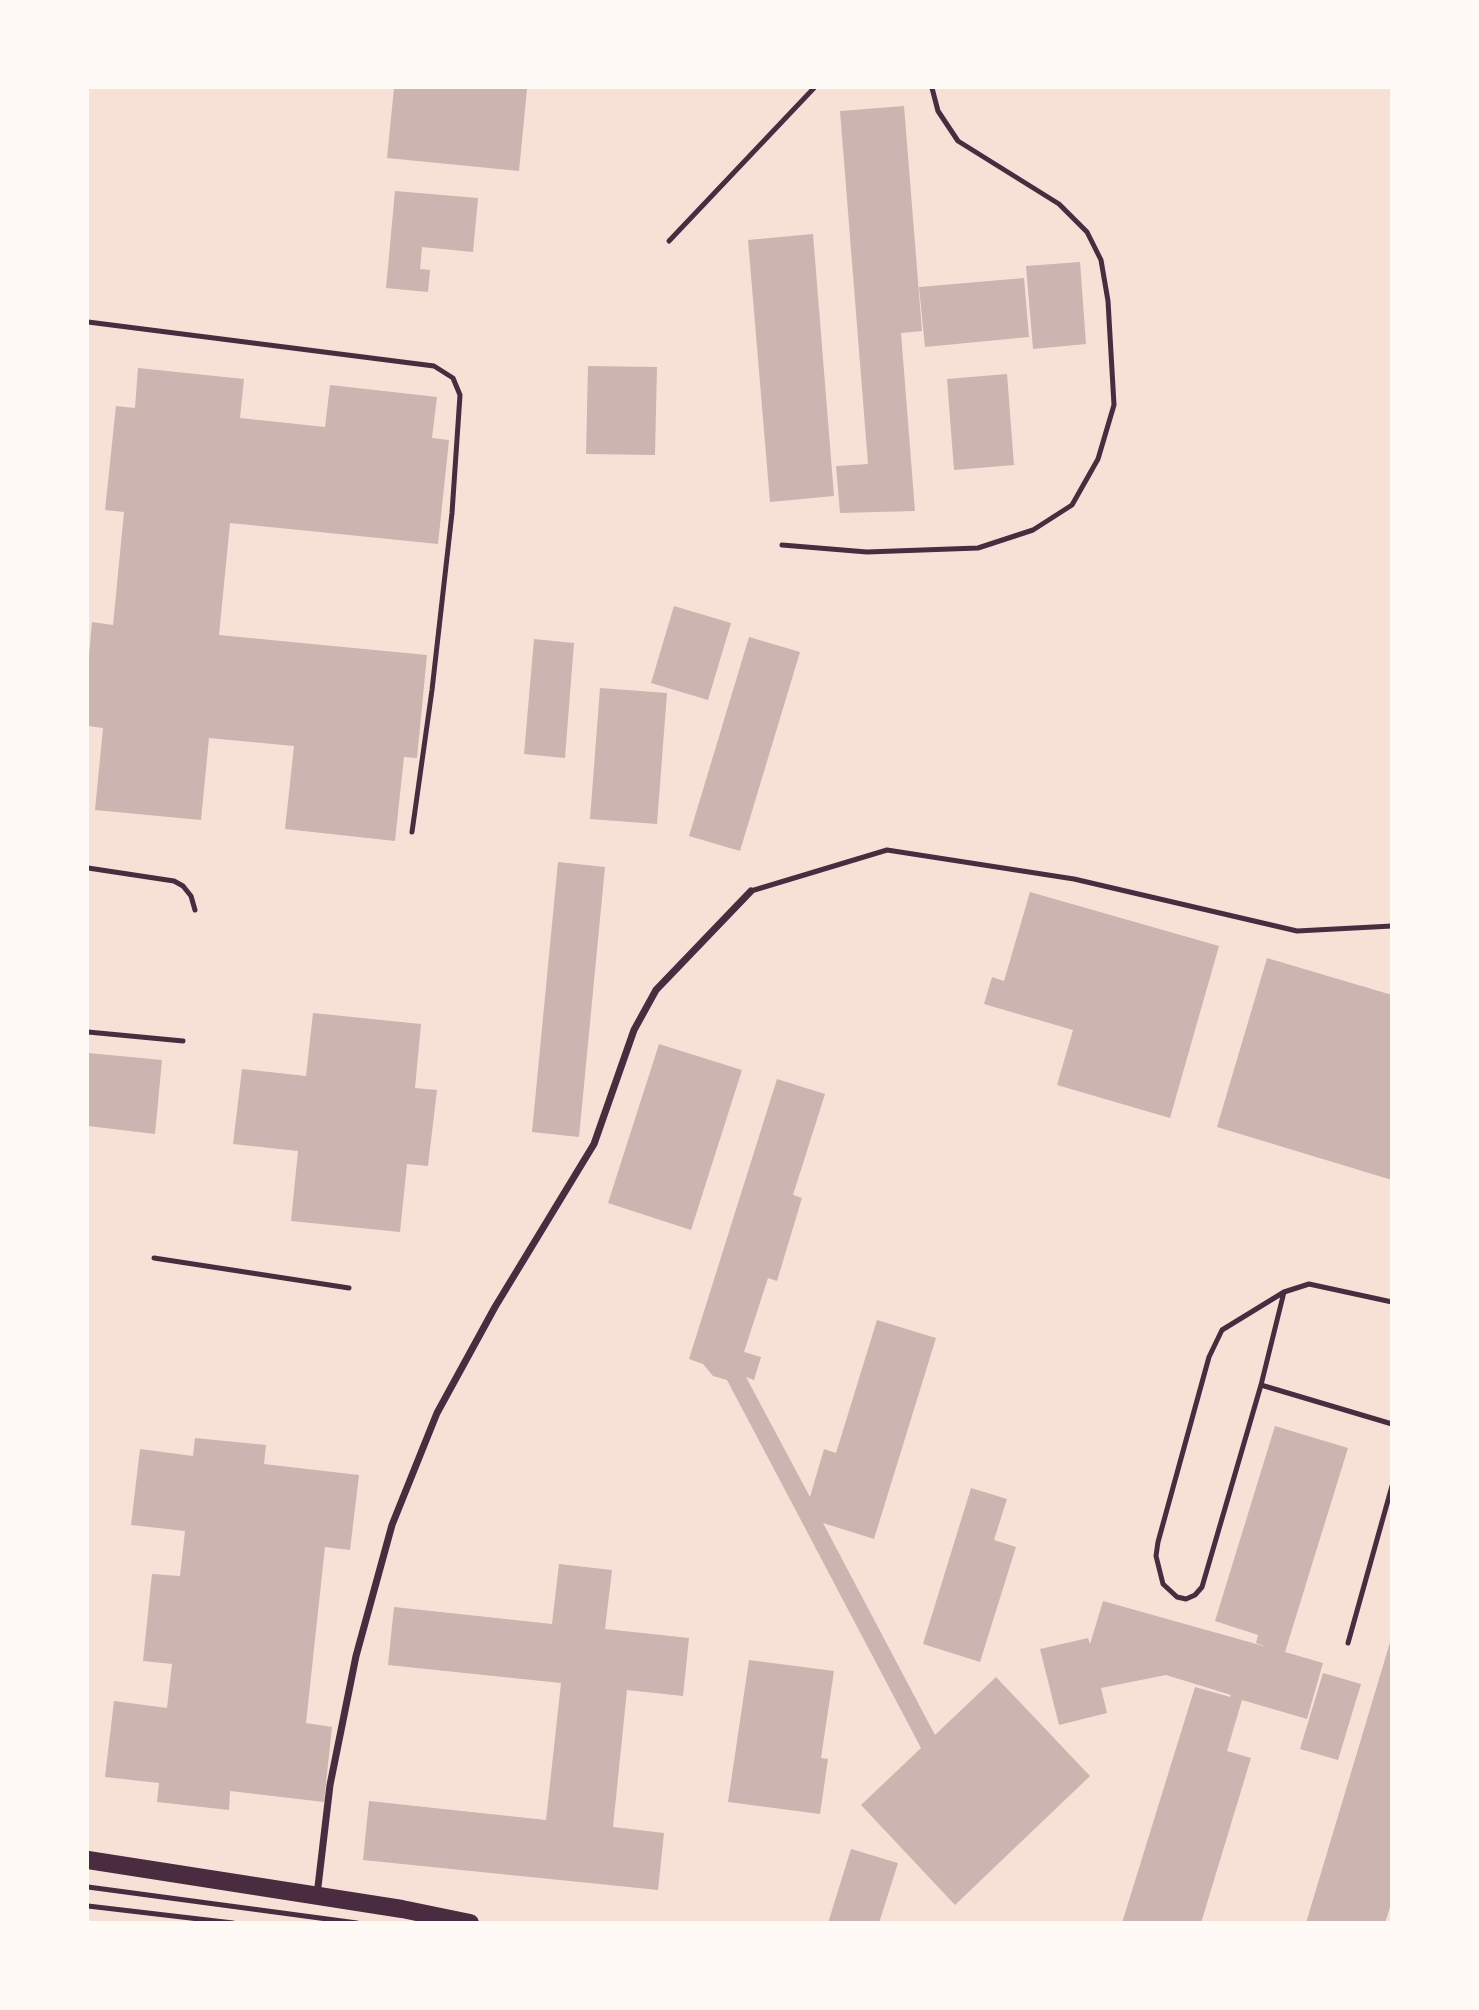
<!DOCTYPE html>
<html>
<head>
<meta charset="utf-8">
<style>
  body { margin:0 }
  #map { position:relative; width:1479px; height:2010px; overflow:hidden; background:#f7e1d7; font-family:Karla,sans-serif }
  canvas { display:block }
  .frame { position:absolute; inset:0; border:89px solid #fffaf5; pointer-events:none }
</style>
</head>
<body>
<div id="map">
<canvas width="1479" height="2010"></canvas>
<div class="frame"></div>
</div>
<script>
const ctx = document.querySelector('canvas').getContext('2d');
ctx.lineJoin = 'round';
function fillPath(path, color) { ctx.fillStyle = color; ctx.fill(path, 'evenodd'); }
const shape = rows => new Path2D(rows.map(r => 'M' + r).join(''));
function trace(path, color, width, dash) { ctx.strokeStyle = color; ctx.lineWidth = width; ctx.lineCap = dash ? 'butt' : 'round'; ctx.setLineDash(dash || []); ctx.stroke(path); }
const building = shape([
  [394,88,527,89,519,171,387,158],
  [904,106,922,331,901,333,915,511,840,513,836,466,868,464,840,111],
  [395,191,478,198,473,252,422,247,420,269,430,270,428,292,386,288],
  [813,234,834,496,770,502,748,240],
  [1080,262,1086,344,1033,349,1026,266],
  [1024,278,1029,337,925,347,919,287],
  [588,366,657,367,655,455,586,454],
  [138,368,244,379,240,418,325,427,330,385,437,397,432,438,449,440,438,544,230,523,219,635,427,655,417,758,404,757,395,841,285,829,294,746,209,738,201,820,95,810,103,728,88,726,88,666,92,622,113,625,124,512,105,510,116,406,135,408],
  [1007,374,1014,465,954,470,947,379],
  [674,606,731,623,708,700,651,683],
  [749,637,800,652,740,851,689,836],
  [534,639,574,643,565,758,524,754],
  [600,688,667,693,657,824,590,819],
  [558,862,605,867,579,1137,532,1132],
  [1030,892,1219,946,1170,1118,1057,1085,1073,1030,984,1004,992,977,1004,981],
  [1267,958,1392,995,1392,1180,1217,1127],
  [313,1013,421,1024,415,1088,437,1090,428,1166,407,1164,400,1232,291,1221,298,1151,233,1144,242,1069,306,1076],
  [659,1044,742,1070,691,1230,608,1203],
  [88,1053,162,1060,155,1134,88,1126],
  [777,1079,825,1094,793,1195,802,1198,777,1281,768,1278,744,1352,761,1357,754,1380,746,1377,810,1497,824,1449,836,1453,877,1320,936,1338,874,1539,823,1523,935,1735,996,1677,1090,1776,955,1905,861,1805,921,1748,727,1380,713,1376,703,1364,689,1359],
  [1275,1426,1348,1448,1285,1652,1323,1663,1307,1719,1242,1700,1227,1751,1251,1758,1201,1923,1122,1923,1195,1687,1230,1697,1231,1695,1166,1675,1101,1688,1107,1713,1059,1725,1040,1649,1088,1638,1090,1644,1103,1601,1267,1647,1256,1643,1258,1635,1215,1621],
  [195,1438,266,1445,264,1464,359,1475,350,1550,325,1547,306,1723,332,1727,324,1802,230,1791,229,1810,157,1802,159,1783,105,1777,114,1701,167,1708,172,1664,143,1661,152,1574,180,1576,185,1531,131,1525,140,1449,193,1456],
  [971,1488,1007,1499,994,1540,1016,1547,980,1662,923,1644],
  [559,1564,612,1570,605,1629,689,1638,683,1696,627,1690,613,1827,664,1833,658,1890,363,1860,369,1801,546,1820,561,1683,388,1665,394,1607,552,1624],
  [1391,1639,1392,1901,1385,1923,1306,1923],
  [749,1660,834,1671,821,1758,828,1759,820,1814,728,1802],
  [1323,1673,1361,1684,1338,1760,1300,1749],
  [851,1849,898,1863,879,1923,828,1923]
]);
const service = shape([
  [669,241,814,88],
  [88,322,434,366,453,378,460,395,452,513,432,690,412,832],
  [782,545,867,552,978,548,1033,530,1072,505,1098,459,1114,405,1108,301,1101,260,1087,232,1059,204,958,141,938,111,932,88],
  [88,868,174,881,183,886,191,896,195,910],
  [751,891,887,850,1074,879,1297,931,1392,926],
  [88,1032,183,1041],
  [154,1258,349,1288],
  [1284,1292,1261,1385,1202,1587,1195,1595,1186,1599,1177,1597,1163,1584,1156,1556,1158,1542,1209,1357,1222,1330,1284,1292,1309,1284,1392,1302],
  [1261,1385,1392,1424],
  [1348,1643,1392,1486],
  [88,1887,357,1923],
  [88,1906,233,1923]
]);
const minor = shape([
  [317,1895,330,1785,356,1656,392,1525,437,1413,495,1307,594,1144,634,1030,656,990,751,891]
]);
const primary = shape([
  [88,1860,402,1909,470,1923]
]);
fillPath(building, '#ccb4b1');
trace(service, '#4a2c40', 5);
trace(minor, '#4a2c40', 7);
trace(primary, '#4a2c40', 18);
</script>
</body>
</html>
